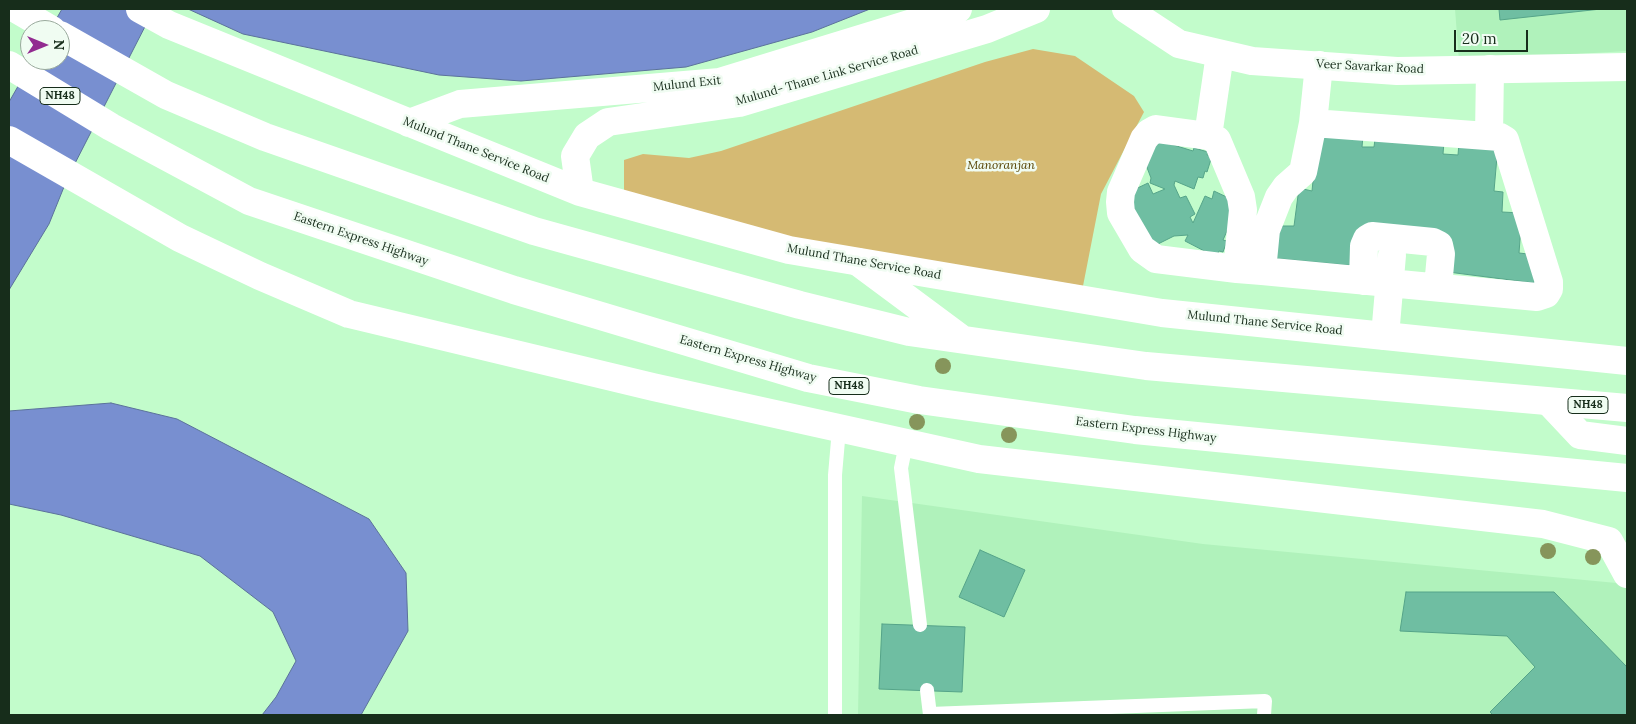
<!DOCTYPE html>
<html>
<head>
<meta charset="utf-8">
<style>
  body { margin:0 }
  #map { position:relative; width:1636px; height:724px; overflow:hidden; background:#c2fccb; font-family:Lora,serif }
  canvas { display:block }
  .frame { position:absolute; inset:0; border:10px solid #172d1b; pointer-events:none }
  .north { position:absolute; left:20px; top:20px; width:50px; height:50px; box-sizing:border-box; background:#f0fcf2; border:1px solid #99a99c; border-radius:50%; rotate:90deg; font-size:14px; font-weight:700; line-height:20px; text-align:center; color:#172d1b }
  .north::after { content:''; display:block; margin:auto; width:18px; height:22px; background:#922b90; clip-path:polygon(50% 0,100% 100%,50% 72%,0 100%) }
  .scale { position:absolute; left:1454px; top:30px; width:74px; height:22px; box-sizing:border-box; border:2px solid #172d1b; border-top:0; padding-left:6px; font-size:15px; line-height:18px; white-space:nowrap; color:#172d1b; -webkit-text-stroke:4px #f0fcf2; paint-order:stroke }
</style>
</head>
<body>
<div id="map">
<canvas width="1636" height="724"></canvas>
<div class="frame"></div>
<div class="north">N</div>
<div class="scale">20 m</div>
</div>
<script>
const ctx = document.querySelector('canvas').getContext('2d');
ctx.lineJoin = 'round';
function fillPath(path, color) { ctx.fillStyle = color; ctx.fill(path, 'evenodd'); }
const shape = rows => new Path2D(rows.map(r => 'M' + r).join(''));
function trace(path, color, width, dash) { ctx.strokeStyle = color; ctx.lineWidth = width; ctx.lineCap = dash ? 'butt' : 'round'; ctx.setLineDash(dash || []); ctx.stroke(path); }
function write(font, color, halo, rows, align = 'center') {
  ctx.font = font + ' Lora,serif'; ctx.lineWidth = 5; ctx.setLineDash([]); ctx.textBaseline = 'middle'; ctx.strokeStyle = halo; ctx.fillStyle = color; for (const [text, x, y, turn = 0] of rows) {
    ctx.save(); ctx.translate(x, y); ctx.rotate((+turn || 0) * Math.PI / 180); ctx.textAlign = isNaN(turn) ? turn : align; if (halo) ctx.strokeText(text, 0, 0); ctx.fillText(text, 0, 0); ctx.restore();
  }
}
const built = shape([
  [1455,9,1627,9,1627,51,1459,61],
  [862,496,1203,544,1627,584,1627,715,858,715]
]);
const green = shape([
  [1033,49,1075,56,1134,96,1144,112,1101,194,1083,286,817,243,624,197,624,160,643,154,689,158,721,151,985,62]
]);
const water = shape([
  [62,9,154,9,68,177,49,224,9,290,9,102,33,60,60,60,60,30,50,30,62,9],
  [188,9,870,9,812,32,686,67,521,81,439,75,243,34,188,9],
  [111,403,177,419,369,519,406,573,408,631,361,715,262,715,276,697,296,661,273,612,200,556,61,515,9,504,9,411,111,403]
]);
const building = shape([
  [1499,9,1601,9,1500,20,1499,9],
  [1318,131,1363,136,1362,147,1374,147,1375,139,1444,142,1443,154,1458,155,1459,143,1498,145,1494,191,1503,192,1502,212,1522,213,1519,253,1537,255,1534,283,1448,272,1447,236,1358,231,1356,266,1271,258,1273,226,1294,226,1299,188,1312,191,1318,131],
  [1154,139,1193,151,1194,148,1208,152,1207,155,1212,156,1207,172,1205,171,1203,178,1198,177,1194,189,1175,181,1174,185,1180,198,1186,196,1195,214,1190,217,1193,223,1205,196,1212,199,1214,191,1235,201,1238,206,1223,240,1227,241,1223,252,1219,251,1216,257,1185,241,1188,235,1174,236,1150,248,1125,194,1148,183,1153,194,1165,189,1150,183,1151,178,1146,165,1154,139],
  [980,550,1025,570,1004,617,959,597,980,550],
  [1406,592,1554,592,1627,667,1627,715,1493,715,1490,712,1535,667,1507,636,1400,631,1406,592],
  [882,624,965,627,962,692,879,689,882,624]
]);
const service = shape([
  [906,444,901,468,920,625],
  [927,690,930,715],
  [930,714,1265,701,1264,715],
  [835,715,835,475,839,429]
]);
const minor = shape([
  [1313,123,1319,65],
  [1208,136,1220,54],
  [1489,136,1490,69],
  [1237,269,1243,210,1241,197,1217,140,1208,136,1156,129,1149,133,1144,139,1121,192,1120,202,1121,213,1142,249,1156,259,1237,269,1262,271,1537,297,1546,294,1549,289,1549,282,1505,140,1500,137,1313,123,1303,172,1286,187,1279,197,1266,230,1262,271],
  [1363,281,1364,246,1367,239,1372,236,1433,242,1439,245,1441,254,1438,287],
  [1385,336,1392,255]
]);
const tertiary = shape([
  [140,9,169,25,580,192,789,250,1162,313,1627,361],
  [1126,9,1179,44,1252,61,1397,71,1627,67],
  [409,123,460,104,720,82,958,9],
  [9,140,180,238,260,276,349,314,653,387,979,459,1543,524,1609,541,1627,574],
  [580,192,575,156,587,136,608,122,739,103,987,29,1036,9],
  [1549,402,1580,435,1627,441]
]);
const trunk = shape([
  [16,9,52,30],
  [60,35,166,95,265,137,534,231,800,305,909,332,1146,366,1627,408],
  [9,65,111,127,249,201,514,290,808,378,919,400,1135,430,1627,478],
  [858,262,959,337]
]);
const trees = [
  [943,366],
  [917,422],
  [1009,435],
  [1548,551],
  [1593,557]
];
const shields = [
  [60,96,40],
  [849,386,40],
  [1588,405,40]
];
const shieldNames = [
  ["NH48",60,96],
  ["NH48",849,386],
  ["NH48",1588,405]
];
const streetNames = [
  ["Veer Savarkar Road",1370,67,3],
  ["Mulund- Thane Link Service Road",827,76,-16],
  ["Mulund Exit",687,84,-6],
  ["Mulund Thane Service Road",476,150,22],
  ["Eastern Express Highway",361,239,19],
  ["Mulund Thane Service Road",864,262,10],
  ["Mulund Thane Service Road",1265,323,6],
  ["Eastern Express Highway",748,359,16],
  ["Eastern Express Highway",1146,430,7]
];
const parkNames = [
  ["Manoranjan",1001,166]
];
fillPath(built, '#b0f2bb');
fillPath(green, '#d5ba73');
fillPath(water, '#788fd0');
trace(water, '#5b729a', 1);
fillPath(building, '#6fbea2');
trace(building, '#55a489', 1);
trace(service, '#fff', 14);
trace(minor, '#fff', 28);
trace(tertiary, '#fff', 28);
trace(trunk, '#fff', 28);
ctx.fillStyle = '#86955b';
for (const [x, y] of trees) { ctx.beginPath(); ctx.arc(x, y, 8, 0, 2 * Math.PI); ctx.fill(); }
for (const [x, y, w] of shields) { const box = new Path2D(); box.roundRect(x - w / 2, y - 8.5, w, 17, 4); ctx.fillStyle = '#f0fcf2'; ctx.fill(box); trace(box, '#172d1b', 1); }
write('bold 11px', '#172d1b', null, shieldNames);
write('12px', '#172d1b', '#f0fcf2', streetNames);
write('italic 12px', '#554100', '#f0fcf2', parkNames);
</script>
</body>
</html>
